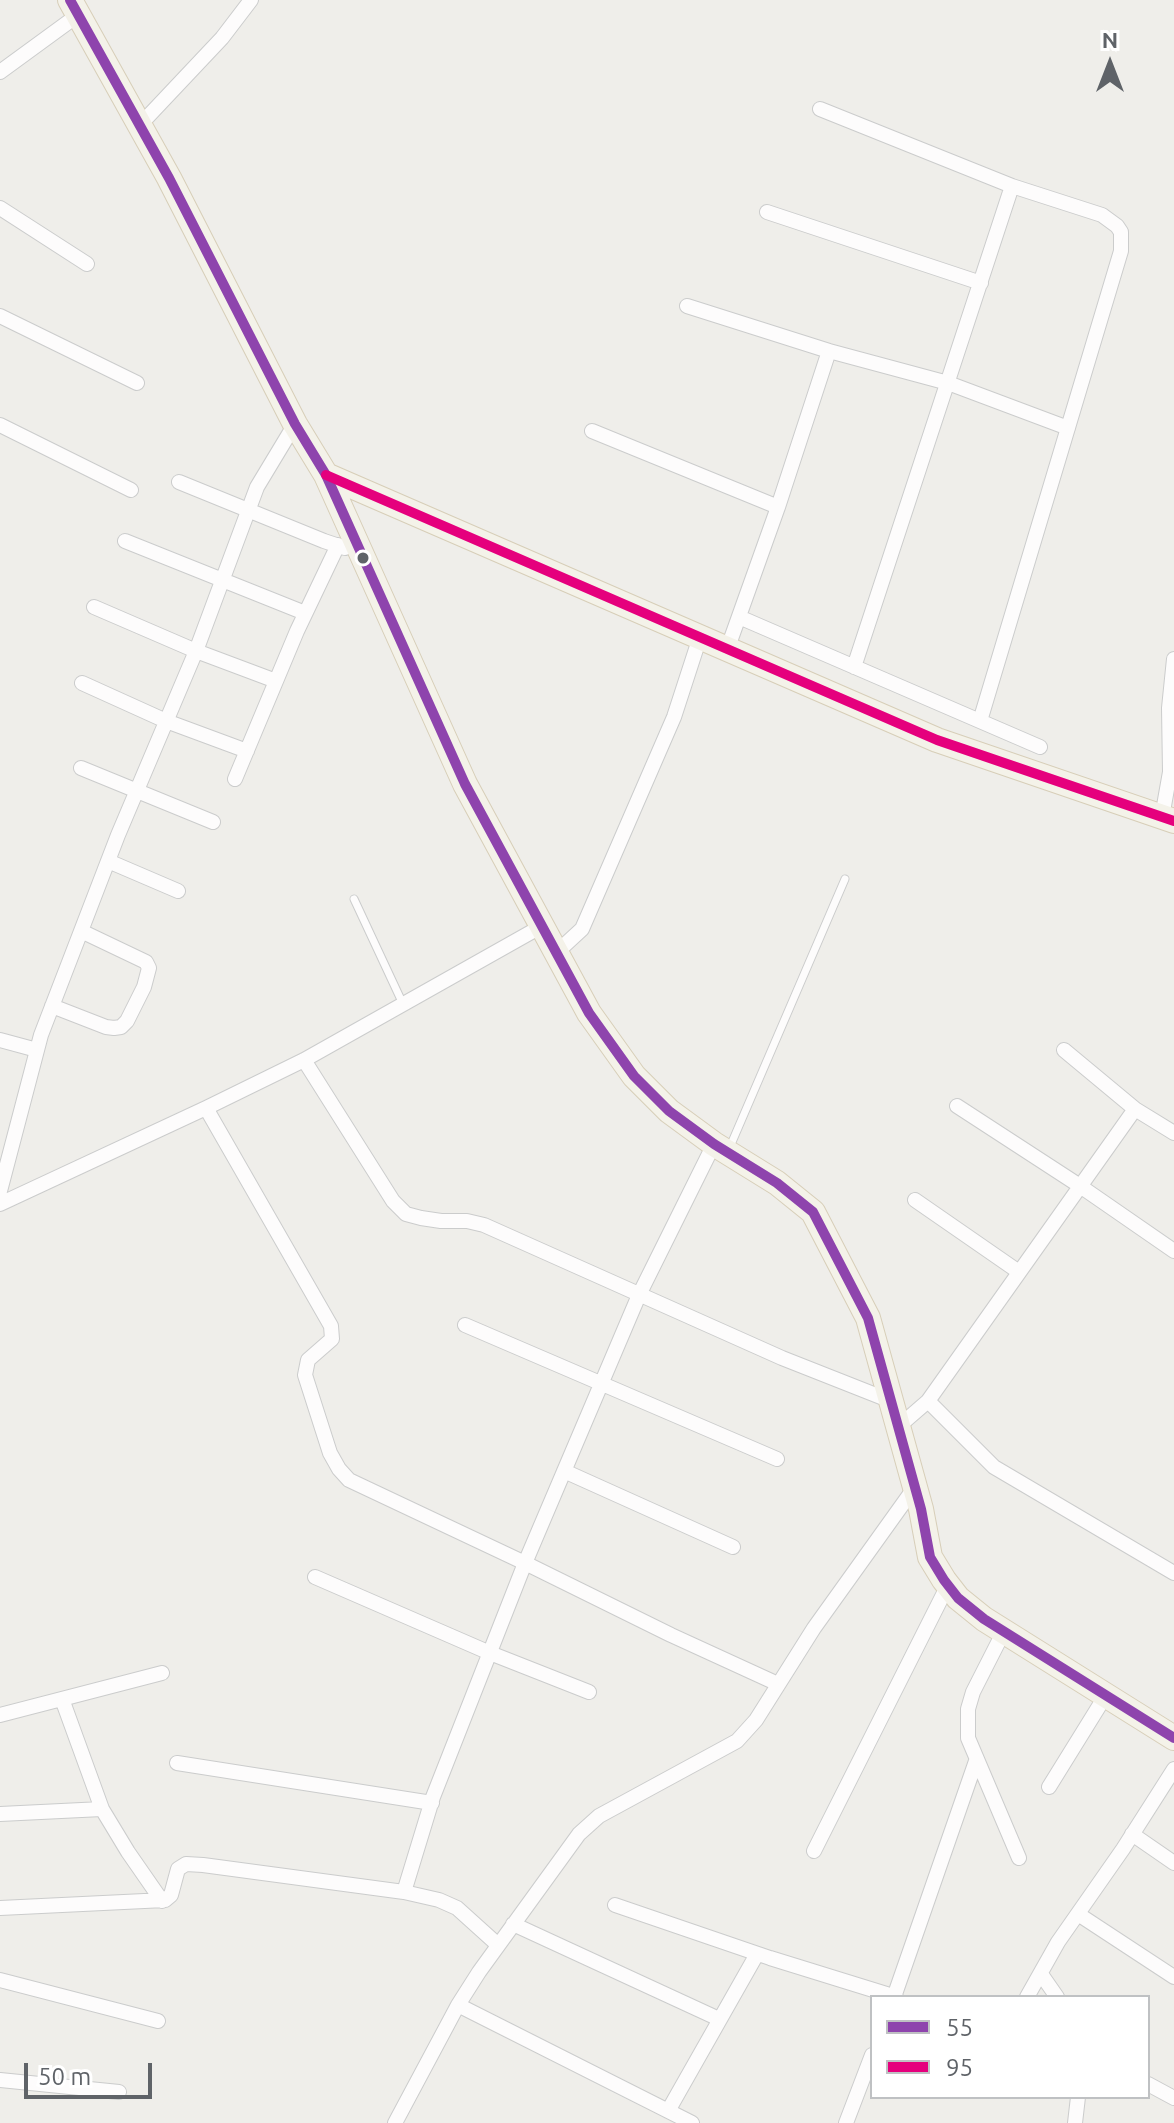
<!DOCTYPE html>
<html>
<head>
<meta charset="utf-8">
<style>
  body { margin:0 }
  #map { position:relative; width:1174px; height:2123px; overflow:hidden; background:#efeeea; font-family:Ubuntu,sans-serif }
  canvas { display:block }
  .legend { position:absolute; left:870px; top:1995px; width:280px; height:104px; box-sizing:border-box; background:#fff; border:2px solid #bfc1c3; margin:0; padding:10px 14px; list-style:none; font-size:24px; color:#5f6368 }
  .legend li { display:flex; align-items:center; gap:16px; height:40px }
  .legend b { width:40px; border:2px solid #bfc1c3 }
  .north { position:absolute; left:1070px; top:24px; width:80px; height:80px; -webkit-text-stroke:6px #fff; paint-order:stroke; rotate:0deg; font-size:22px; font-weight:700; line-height:32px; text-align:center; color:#5f6368 }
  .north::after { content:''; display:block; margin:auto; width:28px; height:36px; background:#5f6368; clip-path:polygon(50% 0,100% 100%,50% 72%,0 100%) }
  .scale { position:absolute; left:24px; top:2063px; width:128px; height:36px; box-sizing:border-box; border:4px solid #5f6368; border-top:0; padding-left:10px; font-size:24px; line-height:28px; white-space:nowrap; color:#5f6368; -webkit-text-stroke:6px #fff; paint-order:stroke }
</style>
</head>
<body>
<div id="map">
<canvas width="1174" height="2123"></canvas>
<ul class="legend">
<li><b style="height:10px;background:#8e44ad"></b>55</li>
<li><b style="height:10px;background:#e5007d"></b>95</li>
</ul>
<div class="north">N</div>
<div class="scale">50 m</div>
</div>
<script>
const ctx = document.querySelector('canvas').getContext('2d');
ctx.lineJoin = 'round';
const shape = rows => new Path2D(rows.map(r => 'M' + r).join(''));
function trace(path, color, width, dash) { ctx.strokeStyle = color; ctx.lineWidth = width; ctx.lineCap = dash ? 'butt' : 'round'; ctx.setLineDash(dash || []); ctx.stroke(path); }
const service = shape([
  [354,899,403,1004],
  [729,1149,845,879]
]);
const minor = shape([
  [0,72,78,15],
  [820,109,1012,186,1102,215,1117,226,1121,232,1121,251,980,721],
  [139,126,222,38,251,0],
  [0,208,87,264],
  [767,212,981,283],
  [687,306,829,351,948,383,1068,428],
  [0,316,137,383],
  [0,425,131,490],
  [592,431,778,507],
  [179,482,324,541,345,548],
  [125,541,305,613],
  [94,607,196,651,276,681],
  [739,617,1040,747],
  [727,650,778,507,829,351],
  [854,667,1012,186],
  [82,683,166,721,247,751],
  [81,768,213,822],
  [235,779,297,631,338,545],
  [1162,817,1170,772,1169,708,1174,659],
  [108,861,178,891],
  [556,953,582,929,674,717,700,637],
  [52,1006,106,1027,114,1028,121,1027,127,1021,144,987,149,968,146,962,81,931],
  [0,1040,37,1050],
  [1064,1050,1135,1109,1174,1133],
  [304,1060,393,1201,406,1214,421,1218,441,1221,467,1221,484,1225,782,1358,891,1401],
  [957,1106,1080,1186,1174,1251],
  [206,1108,331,1326,332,1339,308,1360,305,1375,330,1453,339,1469,349,1480,525,1563,671,1635,778,1684],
  [0,1191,41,1035,118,835,196,651,257,487,295,424],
  [915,1200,1019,1272],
  [0,1204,206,1108,304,1060,542,926],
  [465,1325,777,1459],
  [928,1401,994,1467,1174,1573],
  [898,1427,928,1401,1135,1109],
  [564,1471,733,1547],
  [315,1577,490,1653,589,1692],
  [1004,1631,973,1692,968,1709,968,1738,1019,1858],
  [62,1699,102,1809,128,1852,162,1901],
  [0,1715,162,1673],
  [177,1763,432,1803],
  [1049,1787,1106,1695],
  [0,1814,102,1809],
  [1132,1834,1174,1863],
  [814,1851,948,1585],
  [404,1892,433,1797,525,1563,639,1295,714,1144],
  [615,1905,770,1958,896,1997],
  [0,1908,165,1900,171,1895,178,1869,186,1864,203,1865,404,1892,439,1900,457,1908,498,1945],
  [1078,1914,1174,1977],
  [513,1924,719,2019],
  [1041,1974,1057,1997],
  [0,1980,158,2021],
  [894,1997,976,1761],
  [1027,1997,1058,1942,1123,1849,1174,1769],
  [458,2005,692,2123],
  [0,2080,119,2092],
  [1148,2084,1174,2098],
  [668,2111,757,1954],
  [395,2123,458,2005,479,1972,579,1834,599,1816,737,1741,756,1720,814,1628,915,1487],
  [846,2123,872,2055],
  [1075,2123,1078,2097]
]);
const primary = shape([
  [70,0,169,178,295,424,326,475,465,784,589,1013,634,1076,669,1111,714,1144,777,1183,813,1212,868,1318,921,1509,930,1557,944,1580,958,1598,984,1619,1174,1738],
  [326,475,937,740,1174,821]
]);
const bus1 = shape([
  [70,0,169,178,295,424,326,475,465,784,589,1013,634,1076,669,1111,714,1144,777,1183,813,1212,868,1318,921,1509,930,1557,944,1580,958,1598,984,1619,1174,1738]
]);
const bus2 = shape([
  [326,475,937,740,1174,821]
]);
const markers = [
  [363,558,7,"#5f6368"]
];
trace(service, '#cbcccc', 9);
trace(minor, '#cbcccc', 16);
trace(primary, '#d7ceb8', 26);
trace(service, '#fdfcfc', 7);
trace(minor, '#fdfcfc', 14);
trace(primary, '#f4f2e9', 24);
trace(bus1, '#8e44ad', 10);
trace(bus2, '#e5007d', 10);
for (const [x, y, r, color] of markers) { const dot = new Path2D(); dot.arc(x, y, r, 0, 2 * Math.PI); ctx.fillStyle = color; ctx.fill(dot); trace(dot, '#fff', 3); }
</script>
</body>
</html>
